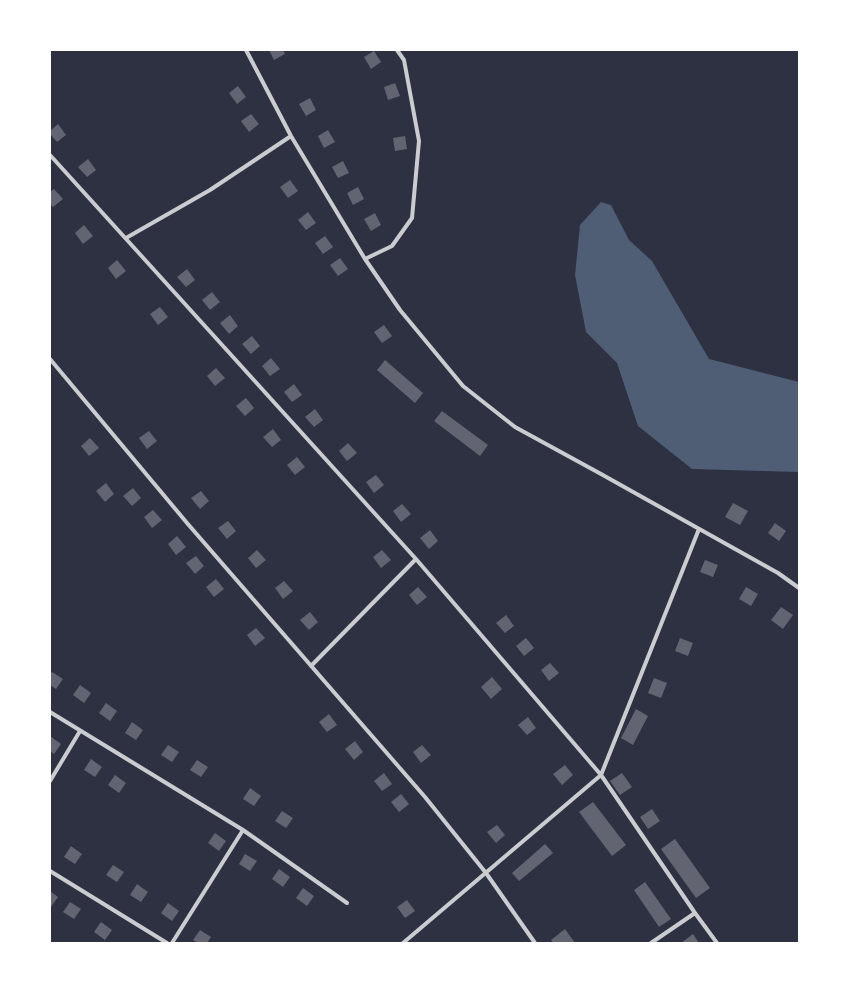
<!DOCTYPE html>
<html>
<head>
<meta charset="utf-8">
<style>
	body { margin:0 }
	#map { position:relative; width:849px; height:993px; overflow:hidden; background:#2d3142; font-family:"Alegreya Sans",sans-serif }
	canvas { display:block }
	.frame { position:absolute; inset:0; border:51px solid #fff; pointer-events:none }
</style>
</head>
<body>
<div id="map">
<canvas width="849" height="993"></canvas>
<div class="frame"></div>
</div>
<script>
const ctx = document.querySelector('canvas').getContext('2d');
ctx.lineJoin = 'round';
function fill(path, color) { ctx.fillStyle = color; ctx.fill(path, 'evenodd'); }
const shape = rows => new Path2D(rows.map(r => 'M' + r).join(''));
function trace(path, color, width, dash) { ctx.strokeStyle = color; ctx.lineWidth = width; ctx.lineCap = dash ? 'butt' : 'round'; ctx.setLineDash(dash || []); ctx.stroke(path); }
fill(shape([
	[601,202,611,205,629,240,652,261,709,359,799,382,799,472,692,469,638,426,617,363,586,332,575,275,580,225]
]), '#4f5d75');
fill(shape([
	[269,50,283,50,285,54,274,60],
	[374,51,381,62,371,69,364,57],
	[395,83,400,96,388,100,384,87],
	[238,86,246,97,237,104,229,93],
	[310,98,316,110,306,116,299,104],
	[251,114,259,124,249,132,241,121],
	[58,124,66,135,57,142,50,134,50,131],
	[328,130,335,142,324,148,318,136],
	[405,136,407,149,395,151,393,138],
	[88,159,96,170,87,177,78,167],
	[343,161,349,173,338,178,332,167],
	[290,180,298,191,288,198,280,187],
	[358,187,364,199,353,205,347,193],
	[54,189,63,199,53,207,50,204,50,192],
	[308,212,316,223,306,230,298,220],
	[375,213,381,225,371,231,364,219],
	[84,225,93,236,83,244,75,233],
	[325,236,333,247,323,254,315,243],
	[340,258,348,269,338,276,330,265],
	[117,260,126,271,116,279,108,268],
	[187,269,195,280,186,287,177,277],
	[212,292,220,302,210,310,202,300],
	[160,307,168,317,158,325,150,314],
	[230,315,238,326,229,334,220,323],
	[384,325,392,336,382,343,374,332],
	[252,336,260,346,251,354,242,344],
	[271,358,280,369,270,376,262,366],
	[385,360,423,393,415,403,377,370],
	[216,368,225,378,215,386,207,376],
	[294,384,302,395,292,402,284,392],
	[246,398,254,408,245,416,236,406],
	[315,409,323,420,314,427,305,417],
	[442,411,488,445,480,456,434,421],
	[273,429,281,440,272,447,263,437],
	[149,431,157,441,147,449,139,438],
	[90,438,99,448,89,456,81,446],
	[348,443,357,453,347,461,339,451],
	[297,457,305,467,295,475,287,465],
	[376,475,384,485,374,493,366,482],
	[106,483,114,494,105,502,96,491],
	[133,488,141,498,132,506,123,496],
	[201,491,209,501,200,509,191,498],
	[733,503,748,511,740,525,725,517],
	[402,504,411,514,401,522,393,511],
	[153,510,162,520,152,528,144,517],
	[228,521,236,531,227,539,218,528],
	[775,523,786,531,779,541,768,533],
	[430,530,438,541,429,549,420,538],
	[177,536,186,547,176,555,168,544],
	[257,550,266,560,256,568,248,558],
	[382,550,391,560,381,568,373,557],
	[196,556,204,566,195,574,186,563],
	[705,560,718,565,713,577,700,572],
	[216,579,224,589,214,597,206,587],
	[284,581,293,591,283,599,275,588],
	[418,587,427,597,417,605,409,595],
	[746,587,758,594,751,606,739,599],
	[781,607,793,615,783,629,771,620],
	[310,612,318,622,309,630,300,620],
	[506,615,514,626,505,633,496,623],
	[256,628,265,638,255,646,247,635],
	[526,638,534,648,524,656,516,646],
	[680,638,693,643,688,656,675,651],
	[550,663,559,673,549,681,541,670],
	[52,672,63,679,56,689,50,685,50,674],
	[492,677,502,689,491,699,481,687],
	[654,678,667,683,661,698,648,693],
	[80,685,91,693,84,703,73,695],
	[106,703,117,711,110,721,99,713],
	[636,709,648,716,633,745,621,738],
	[329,714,337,725,327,732,319,722],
	[528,717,536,728,527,735,518,725],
	[132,722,143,730,136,740,125,733],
	[50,736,61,744,54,754,50,751],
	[355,741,363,752,354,760,345,749],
	[168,745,179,752,172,762,161,755],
	[422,745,431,755,421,763,413,752],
	[91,759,102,767,95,777,84,770],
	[197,760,208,767,201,777,190,770],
	[565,765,573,775,562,785,553,774],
	[384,773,392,784,382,791,374,781],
	[622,773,632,787,620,795,610,781],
	[115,775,126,783,119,793,108,785],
	[250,788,261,796,254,806,243,799],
	[401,794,409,804,399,812,391,802],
	[593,802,626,845,612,856,579,812],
	[652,809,660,821,648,829,640,817],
	[282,811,293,818,286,828,275,821],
	[497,825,505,835,496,843,487,832],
	[215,833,226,841,219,851,208,843],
	[675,839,710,888,696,898,661,849],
	[545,844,553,853,519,881,512,873],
	[71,846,82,854,75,864,64,857],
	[245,854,257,861,250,871,239,864],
	[113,865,124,872,117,882,106,875],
	[279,869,290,877,283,887,272,879],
	[645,882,671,919,659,927,634,890],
	[137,884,148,892,141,902,130,895],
	[303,888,314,896,307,906,296,898],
	[50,891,58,897,51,907,50,906],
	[407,900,415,911,405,918,397,907],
	[70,902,81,909,74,919,63,912],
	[168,903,179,911,172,921,161,913],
	[101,922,112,930,105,940,94,932],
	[565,929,575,943,553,943,551,940],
	[200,930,211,937,207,943,198,943,193,940],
	[693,934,699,943,681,943]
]), '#626471');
trace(shape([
	[246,50,291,136,365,259,400,310,463,386,515,427,601,474,778,573,799,588],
	[50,155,416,559,601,775,695,913,717,943],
	[126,238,210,190,291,136],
	[365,259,392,246,412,218,419,141,404,60,397,50],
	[50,359,187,523,425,797,486,873,535,943],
	[311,666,416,559],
	[50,712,243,830,347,903],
	[50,781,80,731],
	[50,871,167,943],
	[172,943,243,830],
	[403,943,601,775,699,529],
	[651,943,695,913]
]), '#caccd0', 4);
</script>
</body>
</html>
